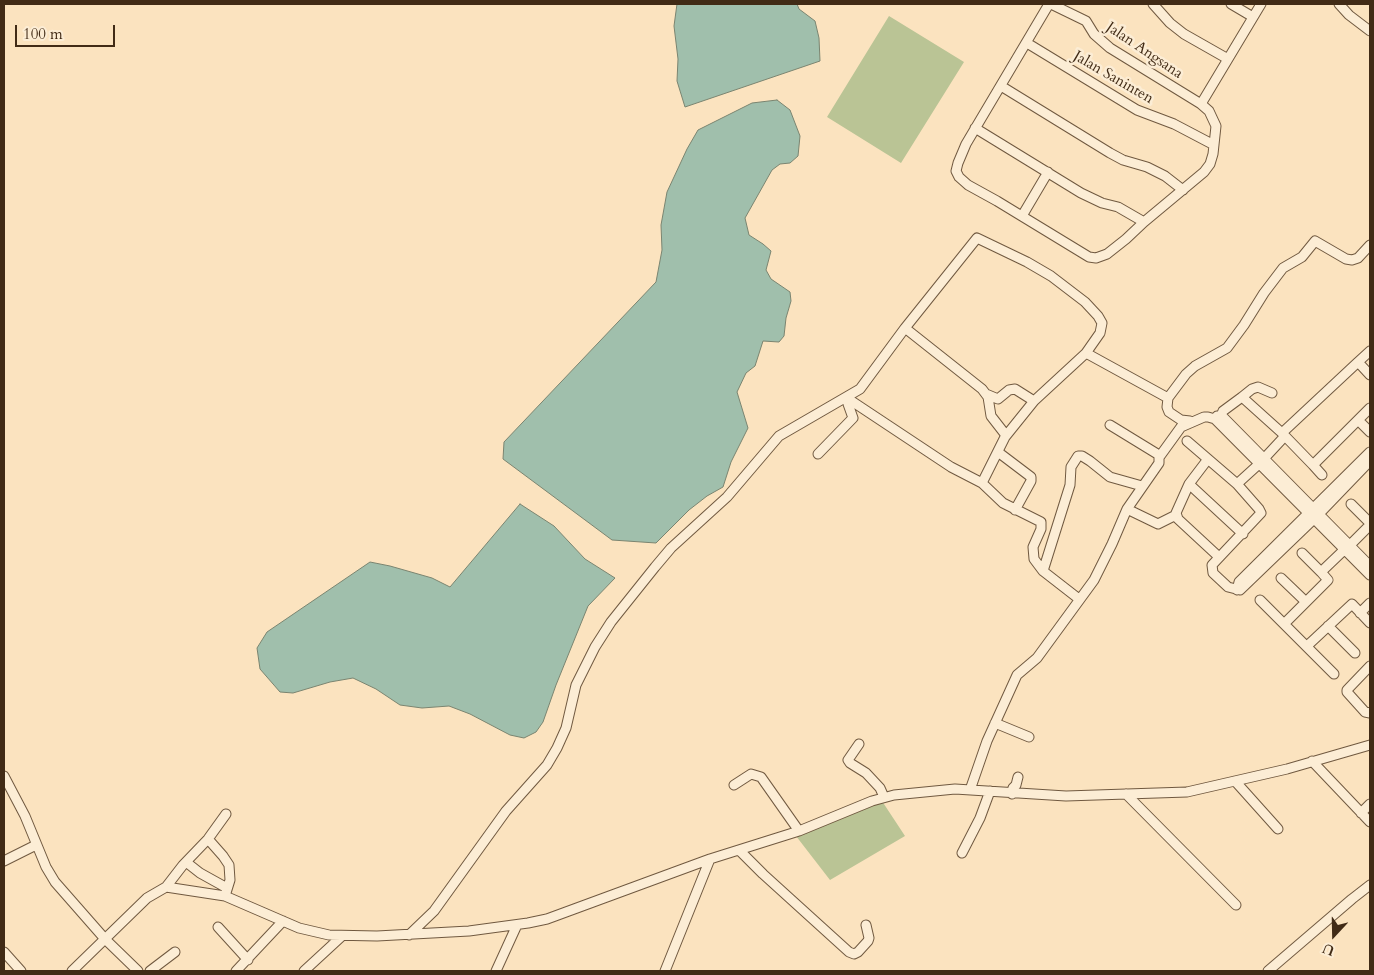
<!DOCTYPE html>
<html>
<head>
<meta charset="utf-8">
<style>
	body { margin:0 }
	#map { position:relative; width:1374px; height:975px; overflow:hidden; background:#fbe3bf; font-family:Cardo,serif }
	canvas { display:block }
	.frame { position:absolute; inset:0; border:5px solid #412b16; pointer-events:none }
	.north { position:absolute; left:1309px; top:910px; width:50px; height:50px; -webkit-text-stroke:4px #fcedd5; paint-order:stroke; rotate:201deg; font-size:14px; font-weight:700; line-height:20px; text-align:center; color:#412b16 }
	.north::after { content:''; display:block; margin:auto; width:18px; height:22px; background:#412b16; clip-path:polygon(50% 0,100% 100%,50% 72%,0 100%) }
	.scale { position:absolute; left:15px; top:25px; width:100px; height:22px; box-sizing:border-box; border:2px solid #412b16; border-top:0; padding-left:6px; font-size:15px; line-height:18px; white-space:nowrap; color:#412b16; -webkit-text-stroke:4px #fcedd5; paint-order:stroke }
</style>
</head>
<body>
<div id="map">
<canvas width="1374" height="975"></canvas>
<div class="frame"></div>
<div class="north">U</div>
<div class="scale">100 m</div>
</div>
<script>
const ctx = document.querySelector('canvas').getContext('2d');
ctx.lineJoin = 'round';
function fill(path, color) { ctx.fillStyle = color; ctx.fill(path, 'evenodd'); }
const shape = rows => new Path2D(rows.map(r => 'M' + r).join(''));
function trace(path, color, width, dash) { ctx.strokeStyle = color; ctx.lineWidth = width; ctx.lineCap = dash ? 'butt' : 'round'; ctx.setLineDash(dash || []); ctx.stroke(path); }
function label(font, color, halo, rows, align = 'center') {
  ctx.font = font + ' Cardo,serif'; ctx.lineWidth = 5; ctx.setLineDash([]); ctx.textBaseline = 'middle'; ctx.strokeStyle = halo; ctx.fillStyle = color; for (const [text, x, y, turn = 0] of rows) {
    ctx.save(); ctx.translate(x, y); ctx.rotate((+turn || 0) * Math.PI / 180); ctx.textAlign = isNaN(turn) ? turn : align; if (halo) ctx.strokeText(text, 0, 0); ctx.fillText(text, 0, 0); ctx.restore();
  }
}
fill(shape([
	[889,16,964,62,901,163,827,117],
	[880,798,905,836,830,880,796,836]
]), '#bac495');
const water = shape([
	[677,4,797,4,799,9,815,21,819,38,820,61,685,107,677,81,678,59,674,26,677,4],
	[777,100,790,110,800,136,798,156,790,163,780,164,772,170,745,218,749,235,763,244,771,251,766,270,771,279,790,292,791,301,786,318,784,336,779,342,763,341,755,366,746,373,737,392,748,428,731,462,723,487,707,496,689,510,656,543,612,540,503,459,504,442,656,282,662,250,661,225,667,192,687,149,698,130,752,103,777,100],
	[520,504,554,526,585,559,615,578,588,606,556,685,543,722,536,732,524,738,510,735,470,714,449,706,422,708,400,705,376,689,353,678,330,682,293,693,280,692,260,669,257,648,267,632,370,562,390,566,432,578,450,587,520,504]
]);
fill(water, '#a0bfac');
trace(water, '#7a8470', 1);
const minor = shape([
	[1049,4,966,144,958,163,956,171,959,177,968,185,997,201,1089,257,1096,258,1107,254,1126,239,1144,222,1204,172,1210,164,1213,154,1216,126,1209,111,1201,104,1110,48,1094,34,1086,21,1051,4],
	[1153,4,1170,23,1184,34,1228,59],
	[1231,4,1253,17],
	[1339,4,1349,15,1370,31],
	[1027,43,1137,110,1174,124,1214,145],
	[1001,86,1110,153,1123,160,1147,167,1165,176,1183,190],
	[1201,104,1261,4],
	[975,128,1081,193,1102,203,1118,207,1144,222],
	[1022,216,1048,172],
	[905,328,982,389,988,397,991,416,1005,434,1005,437,982,483],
	[1086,353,1168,398],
	[1358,362,1370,351],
	[1272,393,1258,387,1252,389,1242,397,1282,433,1313,465,1370,408],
	[847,398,951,467,982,483,1003,503,1041,522,1041,529,1033,547,1034,559,1043,571,1079,599],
	[1221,416,1223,411,1242,397],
	[1358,420,1370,432],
	[1190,421,1181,420,1169,412,1167,407,1168,398,1186,374,1195,366,1227,348,1244,325,1264,293,1283,268,1302,257,1315,241,1346,259,1352,260,1358,258,1370,245],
	[1282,433,1358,362,1370,375],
	[1005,437,1034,401],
	[1187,441,1237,484,1259,509,1261,513,1212,565,1213,573,1228,587,1240,590,1319,514,1370,461],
	[998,452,1031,477,1031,481,1015,510],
	[818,454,853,418,848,404,849,399],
	[1160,456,1181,427,1204,417,1208,417,1215,419],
	[1208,459,1189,484,1176,513,1178,519,1219,557],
	[1313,465,1322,475],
	[1189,484,1243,534],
	[1237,484,1259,464,1285,436],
	[1351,504,1370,523],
	[1127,509,1158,524,1176,515],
	[1350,545,1370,525],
	[1302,553,1321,572],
	[1370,566,1223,417,1217,416,1215,419,1370,575],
	[1043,571,1070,485,1071,467,1078,456,1082,456,1090,461,1110,477,1142,486],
	[1281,578,1306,602],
	[1237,590,1239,582,1370,452],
	[1260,600,1334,674],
	[1360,613,1370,603],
	[1284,624,1328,580,1321,572,1344,550],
	[1328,626,1355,653],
	[1307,646,1352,604,1370,623],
	[1370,666,1347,690,1347,692,1365,712,1370,713],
	[995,723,1029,737],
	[859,744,848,760,850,763,866,773,880,788,884,797],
	[1312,761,1370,822],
	[4,776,25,816,46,867,55,882,105,939,138,971],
	[1235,781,1278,829],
	[734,785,751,774,761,777,799,831],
	[970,790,987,741,1017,675,1037,658,1094,580,1112,544,1127,509,1159,463,1159,455,1110,425],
	[1012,794,1013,788,1016,785,1018,777],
	[1126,794,1236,905],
	[1361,813,1370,804],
	[208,839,223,856,229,865,230,880,225,896],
	[740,851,763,874,849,952,854,954,858,952,868,941,869,938,866,925],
	[962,853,980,818,990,791],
	[4,861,36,845],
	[186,862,200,873,227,888],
	[166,887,183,865,208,839,226,814],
	[218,927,248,960],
	[409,935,434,911,506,811,547,765,557,748,566,728,576,685,595,647,611,622,655,567,671,548,727,497,779,436,860,389,905,328,977,238,1027,262,1051,276,1085,302,1098,316,1102,323,1100,333,1086,353,1034,401,1015,389,1009,390,998,399,986,394],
	[4,952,21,971],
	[72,971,147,898,166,887,225,896,299,928,329,935,377,936,469,931,528,923,547,919,710,859,799,831,872,801,894,795,955,789,1066,796,1187,792,1287,769,1370,745],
	[150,971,175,952],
	[236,971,283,921],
	[304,971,342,936],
	[496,971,517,925],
	[665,971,710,859],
	[1268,971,1352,899,1370,885]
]);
trace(minor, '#705940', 11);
trace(minor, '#fcedd5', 9);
label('15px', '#412b16', '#fcedd5', [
	["Jalan Angsana",1144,51,34],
	["Jalan Saninten",1113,78,30]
]);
</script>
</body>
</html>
